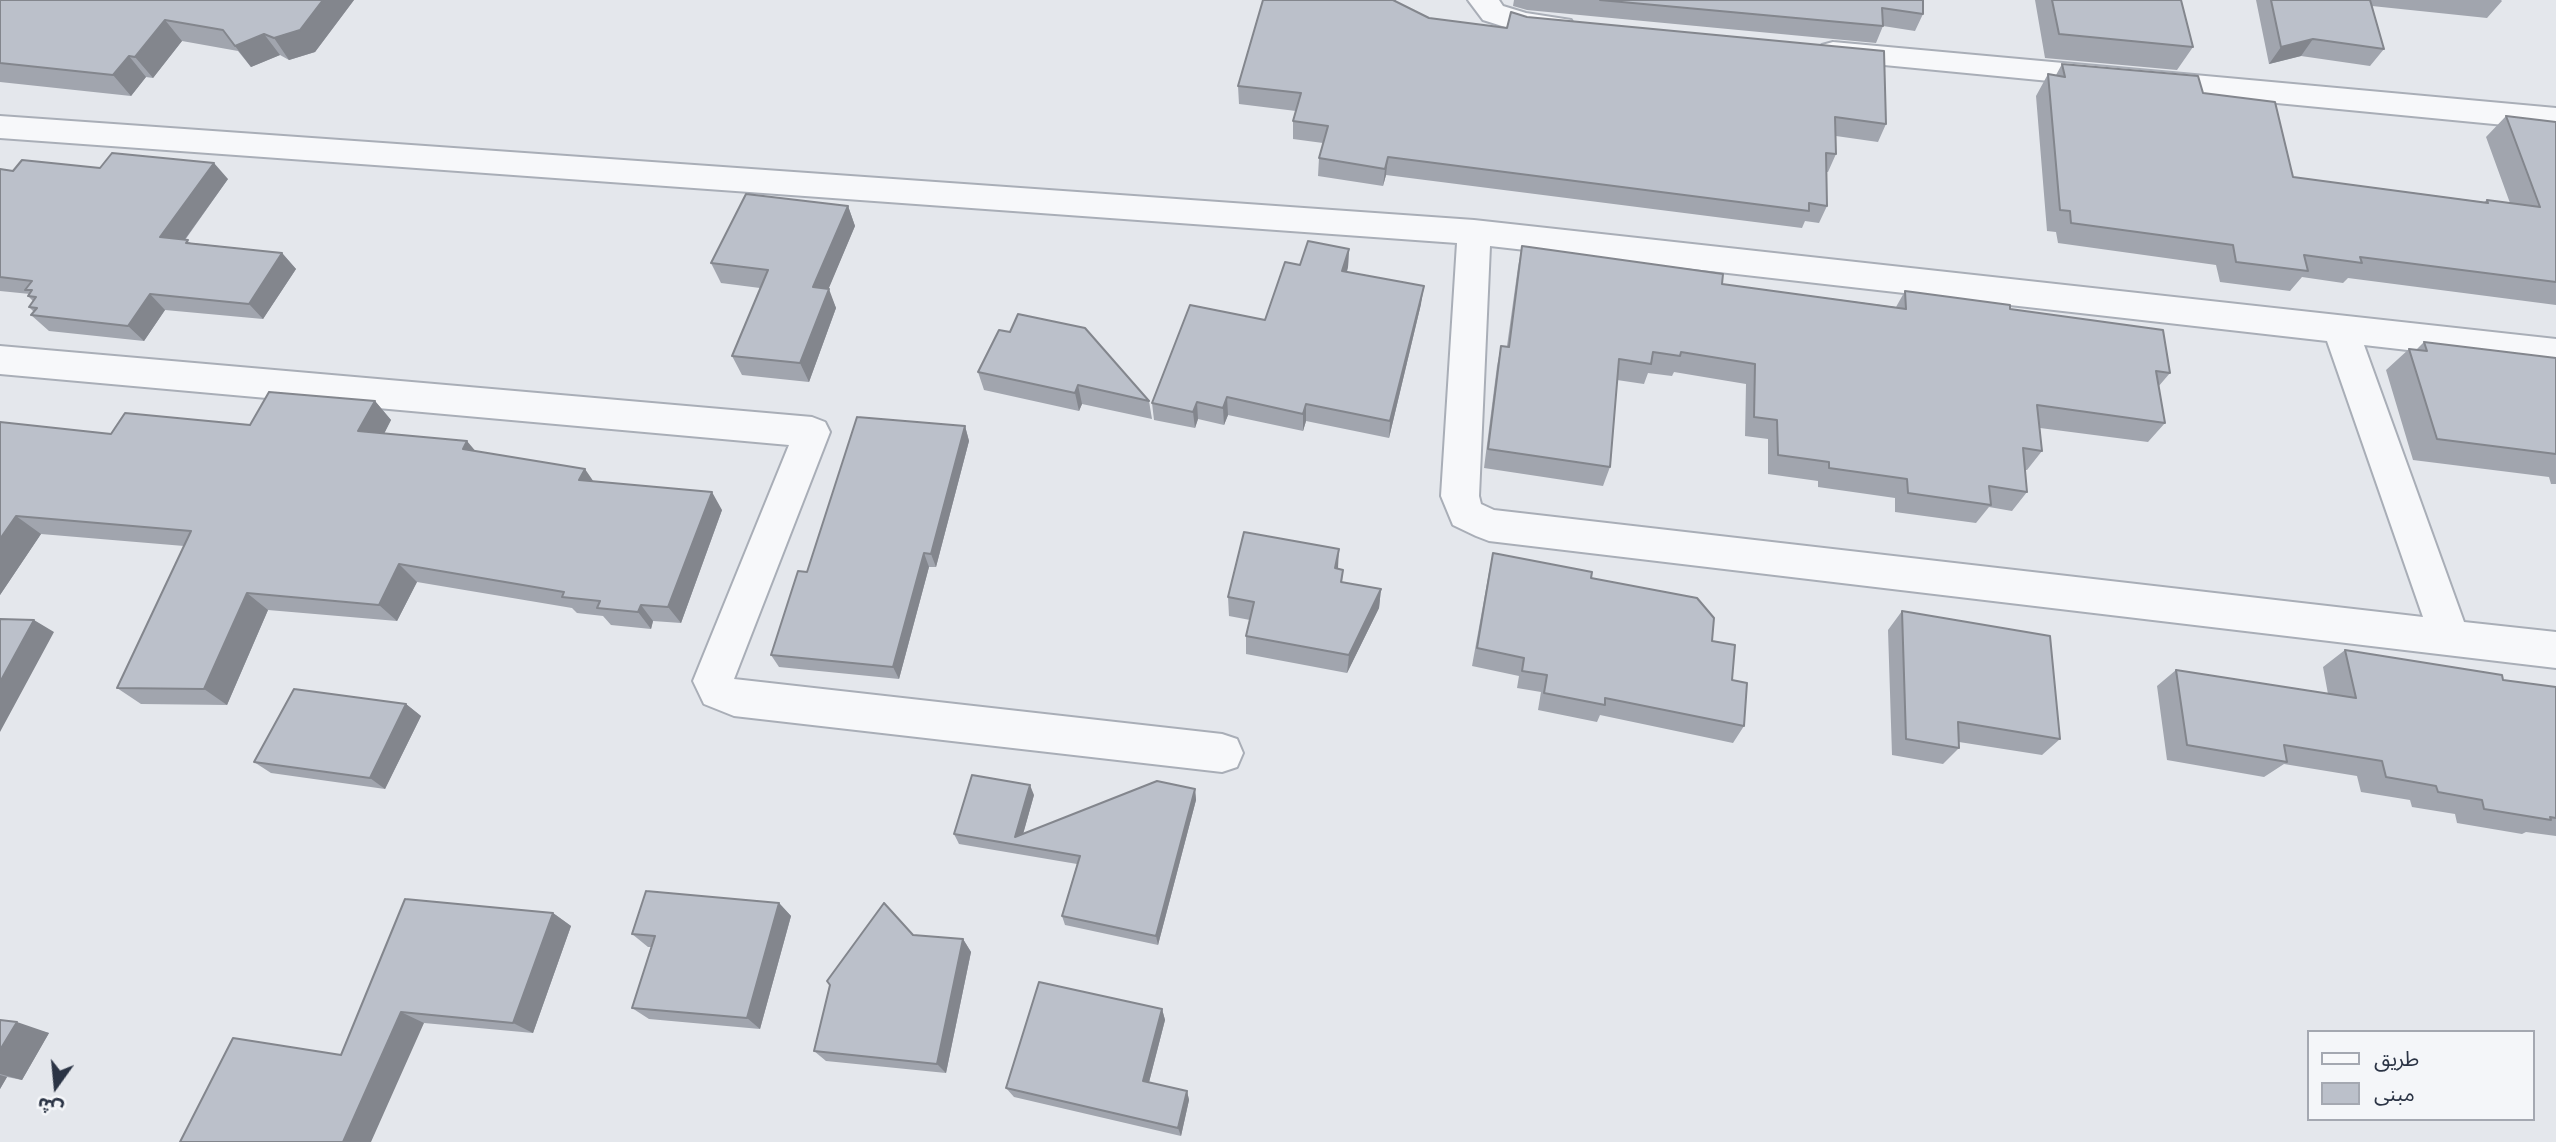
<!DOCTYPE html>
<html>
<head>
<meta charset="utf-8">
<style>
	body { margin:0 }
	#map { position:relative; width:2556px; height:1142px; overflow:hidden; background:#e4e7ec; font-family:"Work Sans","Noto Sans Arabic",sans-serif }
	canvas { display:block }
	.legend { position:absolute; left:2307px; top:1030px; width:228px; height:91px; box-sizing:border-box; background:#f4f6f9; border:2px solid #a4a8b1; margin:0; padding:9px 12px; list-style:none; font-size:21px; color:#2b3445 }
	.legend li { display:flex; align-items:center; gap:14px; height:35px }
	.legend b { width:35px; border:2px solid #a4a8b1 }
	.north { position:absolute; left:21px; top:1051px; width:70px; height:70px; -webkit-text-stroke:5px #f4f6f9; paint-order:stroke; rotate:195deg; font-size:19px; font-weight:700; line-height:28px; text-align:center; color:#2b3445 }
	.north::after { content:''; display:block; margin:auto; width:24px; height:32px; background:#2b3445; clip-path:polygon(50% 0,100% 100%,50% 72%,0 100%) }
</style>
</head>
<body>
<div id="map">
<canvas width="2556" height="1142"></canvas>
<ul class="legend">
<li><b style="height:9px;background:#f7f8fa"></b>طريق</li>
<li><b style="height:19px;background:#bbc0ca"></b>مبنى</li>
</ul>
<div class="north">ش</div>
</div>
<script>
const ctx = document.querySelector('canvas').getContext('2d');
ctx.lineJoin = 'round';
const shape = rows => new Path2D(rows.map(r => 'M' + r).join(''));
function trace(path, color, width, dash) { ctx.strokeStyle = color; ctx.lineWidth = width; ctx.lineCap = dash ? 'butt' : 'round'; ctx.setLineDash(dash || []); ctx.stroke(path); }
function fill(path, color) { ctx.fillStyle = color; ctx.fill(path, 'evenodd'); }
const minor = shape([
	[1468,0,1499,0,1503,6,1526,13,1571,20,1575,27,1571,34,1560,37,1524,33,1483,20,1468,0],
	[1833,42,2556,108,2556,130,1822,59,1818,52,1822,45,1833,42],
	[0,116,1474,220,2556,339,2556,367,2364,345,2464,622,2556,632,2556,668,1489,541,1476,536,1453,525,1441,496,1457,243,0,138,0,116],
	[1490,246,2327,341,2423,617,1494,510,1481,504,1479,496,1490,246],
	[0,346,812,417,825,422,830,432,734,679,1222,734,1237,739,1243,753,1237,767,1222,772,734,716,704,704,693,681,789,445,0,374,0,346]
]);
trace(minor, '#a9aeb7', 4);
fill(minor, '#f7f8fa');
fill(shape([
	[0,0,354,0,315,52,289,60,280,55,251,67,238,51,182,41,153,78,146,77,131,96,0,82],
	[1263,0,1396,0,1396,2,1429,18,1886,124,1878,142,1836,136,1836,154,1828,172,1826,172,1827,206,1819,223,1805,221,1802,228,1386,175,1383,186,1318,176,1319,158,1323,143,1293,139,1293,121,1296,111,1239,104,1238,86],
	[1514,0,1923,0,1923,14,1915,31,1883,26,1876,43,1527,10,1513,6],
	[2035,0,2181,0,2193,47,2177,70,2045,58],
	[2256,0,2501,0,2502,1,2487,18,2372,6,2384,49,2370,66,2301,56,2269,64],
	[2062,64,2203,93,2293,177,2484,202,2487,200,2510,203,2486,137,2506,116,2556,122,2556,305,2348,278,2343,283,2302,277,2290,291,2220,282,2216,265,2058,243,2056,232,2047,231,2036,96,2048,74,2056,75],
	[100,168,228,179,185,240,191,243,282,253,296,269,263,319,165,310,144,341,49,331,31,315,34,312,29,307,33,301,28,296,30,294,0,291,0,169,13,171],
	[848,206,855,226,828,289,836,308,809,382,742,375,732,356,760,288,721,283,711,263],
	[1522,246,1722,284,1896,307,1905,291,2010,309,2170,373,2158,387,2165,423,2148,442,2040,428,2042,451,2027,470,2025,470,2027,492,2012,511,1989,507,1976,523,1895,512,1895,498,1818,487,1818,481,1768,474,1768,439,1745,436,1746,384,1674,372,1672,376,1648,373,1644,384,1617,380,1610,467,1603,486,1484,468,1497,366,1501,346,1507,346,1518,267],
	[1349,249,1348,267,1347,272,1421,304,1389,438,1306,421,1303,431,1228,415,1224,425,1198,419,1195,428,1154,420,1152,403,1265,320,1300,265],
	[999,330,1149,401,1152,419,1082,404,1079,411,984,390,978,372],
	[2424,342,2556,358,2556,484,2551,484,2549,477,2413,460,2386,370,2409,349,2416,350],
	[375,401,391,420,384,433,475,451,593,481,722,510,681,623,653,621,651,629,611,625,603,616,577,613,572,608,417,582,397,621,268,610,227,705,141,704,117,688,184,546,41,534,0,595,0,422,111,434,250,425],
	[965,426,969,441,936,567,929,567,899,679,779,667,771,655,807,572],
	[1493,553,1591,578,1712,641,1744,726,1733,743,1600,715,1597,722,1538,710,1541,692,1517,688,1519,676,1472,666,1489,572],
	[1337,569,1343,570,1342,582,1381,589,1379,608,1347,673,1246,654,1246,636,1250,620,1229,616,1228,597],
	[1902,611,2060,739,2042,755,1959,742,1959,748,1943,764,1892,755,1888,630],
	[2345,650,2503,680,2556,687,2556,836,2526,832,2522,834,2457,823,2455,814,2412,807,2410,800,2361,792,2357,776,2284,764,2264,777,2167,760,2157,686,2176,670,2328,694,2323,667],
	[406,704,421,716,385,789,271,773,254,762],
	[1195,789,1196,800,1158,945,1065,925,1062,916,1077,864,959,844,954,834,1034,795,1023,834],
	[405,899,553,913,571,926,533,1033,424,1023,341,1055],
	[779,903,791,916,760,1029,649,1019,632,1008,652,947,648,947,632,934],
	[913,935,963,939,971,952,946,1073,826,1061,814,1051],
	[1162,1009,1165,1020,1149,1082,1187,1091,1189,1100,1181,1136,1014,1097,1006,1088],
	[0,1020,49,1033,22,1080,7,1077,0,1089]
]), '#a1a5ae');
fill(shape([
	[323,0,354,0,315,52,289,60,274,38],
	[165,20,182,41,153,78,135,57],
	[264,34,280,55,251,67,235,46],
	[2313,39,2301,56,2269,64,2281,47],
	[129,56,146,77,131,96,113,75],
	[1388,157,1386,175,1383,186,1385,169],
	[214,163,228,179,175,253,160,237],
	[848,206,855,226,821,307,813,287],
	[1349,249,1348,267,1341,289,1342,271],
	[282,253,296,269,263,319,249,304],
	[1424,286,1421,304,1389,438,1390,421],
	[829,289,836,308,809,382,800,363],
	[150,294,165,310,144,341,128,326],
	[1078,385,1082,404,1079,411,1075,393],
	[1227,397,1228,415,1224,425,1223,408],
	[375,401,391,420,376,450,358,431],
	[1197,402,1198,419,1195,428,1193,412],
	[1306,404,1306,421,1303,431,1303,414],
	[965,426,969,441,936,567,931,554],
	[467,441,483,460,463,449],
	[585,469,598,488,579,480],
	[712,492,722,510,681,623,668,607],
	[16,516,41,534,0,595,0,539],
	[1339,549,1338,568,1333,587,1335,568],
	[924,553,929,567,899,679,893,667],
	[399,564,417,582,397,621,379,605],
	[1381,589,1379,608,1347,673,1349,655],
	[247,593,268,610,227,705,204,689],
	[641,605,653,621,651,629,638,612],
	[34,620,54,632,0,732,0,682],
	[406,704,421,716,385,789,370,778],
	[1030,785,1034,795,1020,845,1015,837],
	[1195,789,1196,800,1158,945,1156,936],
	[779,903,791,916,760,1029,747,1018],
	[553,913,571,926,533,1033,513,1023],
	[963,939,971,952,946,1073,937,1064],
	[1162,1009,1165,1020,1147,1090,1143,1081],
	[401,1012,424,1023,371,1142,343,1142],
	[17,1022,49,1033,22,1080,0,1074,0,1050],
	[0,1075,7,1077,0,1089],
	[1187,1091,1189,1100,1181,1136,1178,1128]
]), '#83868d');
const building = shape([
	[0,0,323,0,300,30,274,38,264,34,235,46,223,30,165,20,135,57,129,56,113,75,0,63,0,0],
	[1263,0,1393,0,1429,18,1507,28,1511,12,1527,17,1884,51,1886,124,1835,117,1836,154,1826,153,1827,206,1809,203,1809,211,1388,157,1385,169,1319,158,1328,126,1293,121,1301,93,1238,86,1263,0],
	[1600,0,1923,0,1923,14,1882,8,1883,26,1600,0],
	[2052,0,2181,0,2193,47,2059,34,2052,0],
	[2271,0,2370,0,2384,49,2313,39,2281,47,2271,0],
	[2062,64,2198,76,2203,93,2275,102,2293,177,2488,203,2487,200,2540,207,2506,116,2556,122,2556,282,2360,257,2362,263,2304,255,2308,271,2236,262,2233,245,2071,223,2070,211,2060,210,2048,74,2065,77,2062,64],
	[112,153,214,163,160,237,188,240,186,243,282,253,249,304,150,294,128,326,31,315,37,308,29,307,36,297,28,296,32,290,25,290,32,281,0,277,0,169,13,171,22,160,100,168,112,153],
	[746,194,848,206,813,287,829,289,800,363,732,356,768,270,711,263,746,194],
	[1308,241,1349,249,1342,271,1424,286,1390,421,1306,404,1303,414,1227,397,1223,408,1197,402,1193,412,1152,403,1190,305,1265,320,1285,262,1300,265,1308,241],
	[1522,246,1723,274,1722,284,1906,309,1905,291,2010,305,2010,309,2163,330,2170,373,2156,371,2165,423,2037,405,2042,451,2023,448,2027,492,1989,486,1991,505,1908,493,1907,479,1829,468,1829,462,1778,455,1777,420,1754,417,1755,364,1681,352,1680,356,1653,352,1651,364,1619,359,1610,467,1488,449,1501,346,1509,347,1522,246],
	[1018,314,1085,328,1149,401,1078,385,1075,393,978,372,999,330,1010,332,1018,314],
	[2424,342,2556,358,2556,454,2437,439,2409,349,2427,351,2424,342],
	[269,392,375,401,358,431,467,441,463,449,585,469,579,480,712,492,668,607,641,605,638,612,597,608,600,601,562,597,564,592,399,564,379,605,247,593,204,689,117,688,191,531,16,516,0,539,0,422,111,434,125,413,250,425,269,392],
	[857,417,965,426,931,554,924,553,893,667,771,655,798,571,807,572,857,417],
	[1244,532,1339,549,1335,568,1343,570,1341,582,1381,589,1349,655,1246,636,1254,602,1228,597,1244,532],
	[1493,553,1592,572,1591,578,1697,598,1714,618,1712,641,1735,645,1732,680,1747,683,1744,726,1605,698,1605,705,1544,693,1547,675,1522,671,1524,658,1477,648,1493,553],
	[1902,611,2050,636,2060,739,1958,722,1959,748,1906,739,1902,611],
	[0,619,34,620,0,682,0,619],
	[2345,650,2502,675,2503,680,2556,687,2556,818,2550,817,2551,820,2484,809,2482,800,2438,792,2436,786,2386,777,2382,761,2284,745,2287,762,2187,745,2176,670,2356,698,2345,650],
	[294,689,406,704,370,778,254,762,294,689],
	[972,775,1030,785,1015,837,1157,781,1195,789,1156,936,1062,916,1080,856,954,834,972,775],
	[646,891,779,903,747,1018,632,1008,655,936,632,934,646,891],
	[405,899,553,913,513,1023,401,1012,343,1142,180,1142,233,1038,341,1055,405,899],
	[884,903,913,935,963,939,937,1064,814,1051,830,985,827,981,884,903],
	[1039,982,1162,1009,1143,1081,1187,1091,1178,1128,1006,1088,1039,982],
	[0,1020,17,1022,0,1050,0,1020]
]);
fill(building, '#bbc0ca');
trace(building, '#83868d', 2);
</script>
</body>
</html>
